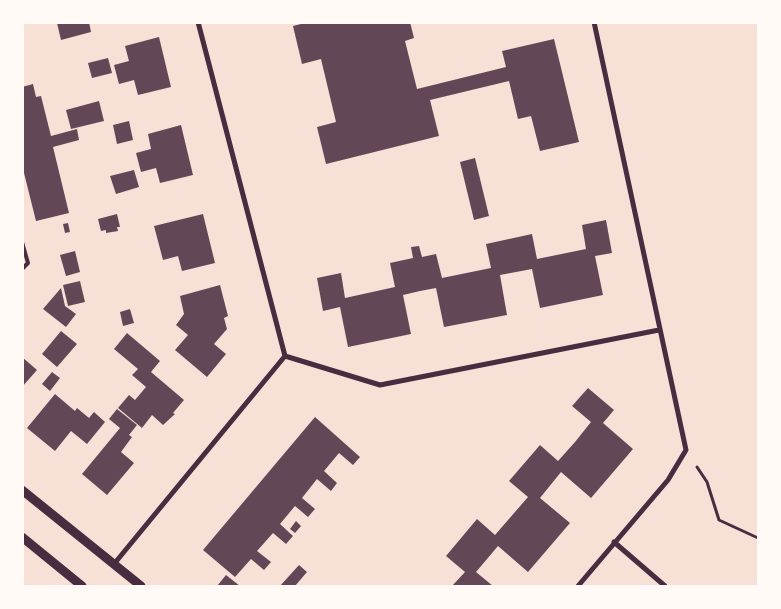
<!DOCTYPE html>
<html>
<head>
<meta charset="utf-8">
<style>
	body { margin:0 }
	#map { position:relative; width:781px; height:609px; overflow:hidden; background:#f7e1d7; font-family:Signika,sans-serif }
	canvas { display:block }
	.frame { position:absolute; inset:0; border:24px solid #fffaf5; pointer-events:none }
</style>
</head>
<body>
<div id="map">
<canvas width="781" height="609"></canvas>
<div class="frame"></div>
</div>
<script>
const ctx = document.querySelector('canvas').getContext('2d');
ctx.lineJoin = 'round';
function fill(path, color) { ctx.fillStyle = color; ctx.fill(path, 'evenodd'); }
const shape = rows => new Path2D(rows.map(r => 'M' + r).join(''));
function trace(path, color, width, dash) { ctx.strokeStyle = color; ctx.lineWidth = width; ctx.lineCap = dash ? 'butt' : 'round'; ctx.setLineDash(dash || []); ctx.stroke(path); }
fill(shape([
	[89,22,91,32,61,40,57,23],
	[309,22,410,22,414,38,405,41,417,89,506,67,502,51,554,39,579,142,540,151,531,116,518,119,509,81,430,100,439,136,326,164,317,127,336,122,321,59,302,64,293,26],
	[159,37,171,87,138,95,134,80,119,84,114,65,129,61,125,46],
	[108,58,112,73,92,78,88,63],
	[33,84,36,97,41,96,51,136,77,129,79,140,53,147,69,213,36,221,22,165,22,87],
	[99,101,104,121,71,129,66,110],
	[129,121,133,140,117,144,113,125],
	[181,125,193,175,160,183,156,168,141,172,136,153,151,149,148,134],
	[475,158,489,216,474,220,460,162],
	[134,170,139,187,116,194,110,176],
	[117,214,120,227,117,227,118,231,106,233,106,230,101,231,98,219],
	[203,214,215,263,182,271,178,256,163,260,154,226],
	[606,220,612,253,595,256,603,295,540,308,532,269,500,275,507,315,444,327,436,288,420,291,403,295,411,334,348,347,340,307,323,311,317,278,341,273,345,298,395,287,390,263,413,258,411,247,419,246,422,257,436,254,442,278,491,268,486,244,532,234,537,259,586,249,582,225],
	[68,223,70,232,65,233,63,224],
	[75,251,80,272,66,276,60,255],
	[80,281,85,302,68,306,63,285],
	[220,285,228,316,224,318,227,329,214,344,226,354,207,377,175,350,188,335,176,325,184,314,180,296],
	[61,288,65,306,76,314,66,327,43,309],
	[130,309,134,323,123,326,120,312],
	[61,331,77,344,57,367,42,354],
	[127,333,160,361,151,372,184,400,173,413,175,414,163,425,152,415,142,428,118,408,129,395,135,400,146,387,132,375,138,369,114,349],
	[22,357,37,370,22,387],
	[52,372,60,378,50,391,42,384],
	[588,388,614,410,603,423,633,449,591,498,561,472,540,498,570,523,528,572,498,546,476,572,493,586,452,586,465,572,446,556,477,519,495,535,528,497,509,481,540,445,558,461,575,442,591,422,572,406],
	[55,394,75,411,77,408,89,418,94,412,105,422,87,444,71,431,55,451,27,428],
	[117,409,137,425,129,435,132,437,121,452,134,463,107,495,82,474,120,428,109,419],
	[315,417,360,457,353,465,339,453,324,471,337,483,331,491,317,479,302,498,315,509,308,517,295,506,280,524,293,536,286,544,273,533,257,551,271,562,264,570,251,559,235,577,203,550],
	[296,521,301,526,295,533,290,529],
	[299,565,307,572,295,586,280,586],
	[226,575,240,586,217,586]
]), '#644757');
trace(shape([
	[697,467,707,482,719,520,758,538]
]), '#4a2c40', 3);
trace(shape([
	[22,242,28,263,22,269]
]), '#4a2c40', 4);
trace(shape([
	[285,356,380,385,659,330],
	[614,542,665,586],
	[114,564,285,356,198,22],
	[578,586,668,480,686,450,594,22]
]), '#4a2c40', 5);
trace(shape([
	[22,490,141,586],
	[22,537,82,586]
]), '#4a2c40', 9);
</script>
</body>
</html>
